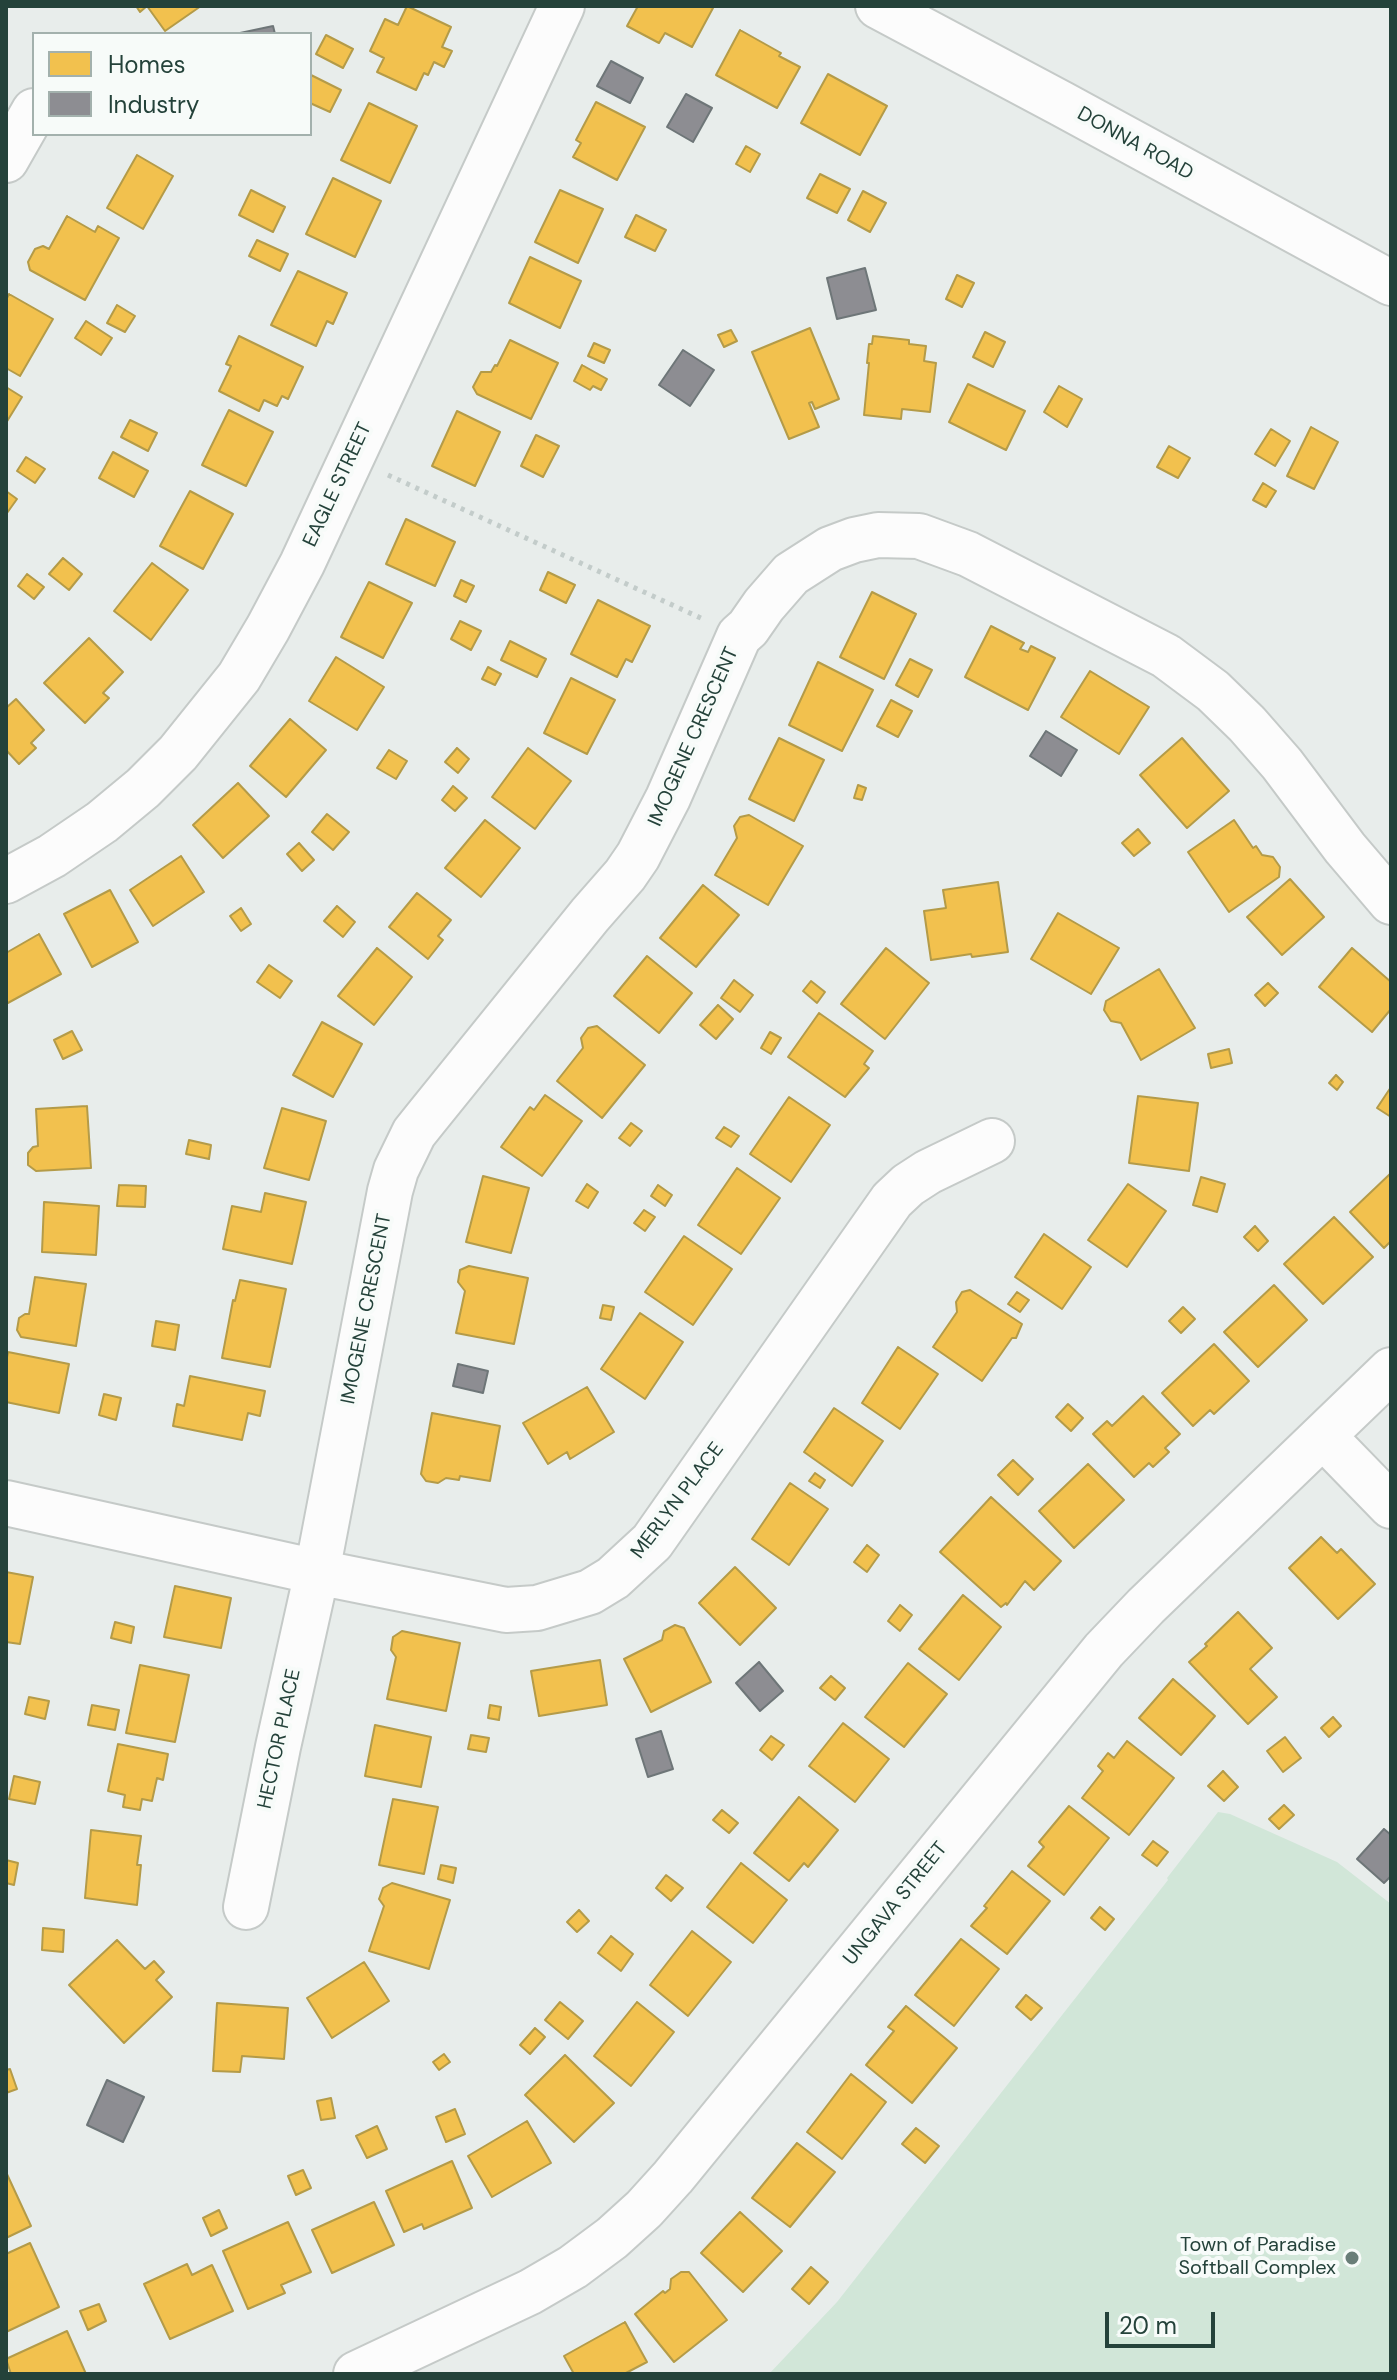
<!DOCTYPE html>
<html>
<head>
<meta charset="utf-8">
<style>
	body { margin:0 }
	#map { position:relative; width:1397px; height:2380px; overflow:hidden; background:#e8edeb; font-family:"DM Sans",sans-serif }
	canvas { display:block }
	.frame { position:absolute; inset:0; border:8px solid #24423a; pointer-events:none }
	.legend { position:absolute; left:32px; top:32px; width:280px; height:104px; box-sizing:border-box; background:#f7fbf9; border:2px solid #a3b1ad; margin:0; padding:10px 14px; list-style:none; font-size:24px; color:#24423a }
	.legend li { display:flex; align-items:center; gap:16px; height:40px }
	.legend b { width:40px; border:2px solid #a3b1ad }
	.scale { position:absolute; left:1105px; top:2312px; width:110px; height:36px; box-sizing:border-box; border:4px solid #24423a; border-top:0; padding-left:10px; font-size:24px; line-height:28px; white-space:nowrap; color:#24423a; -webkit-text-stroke:6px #f7fbf9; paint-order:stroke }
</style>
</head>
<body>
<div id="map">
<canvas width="1397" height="2380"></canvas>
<div class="frame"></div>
<ul class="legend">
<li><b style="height:22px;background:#f2c14e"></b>Homes</li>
<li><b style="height:22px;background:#8d8d92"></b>Industry</li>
</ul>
<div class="scale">20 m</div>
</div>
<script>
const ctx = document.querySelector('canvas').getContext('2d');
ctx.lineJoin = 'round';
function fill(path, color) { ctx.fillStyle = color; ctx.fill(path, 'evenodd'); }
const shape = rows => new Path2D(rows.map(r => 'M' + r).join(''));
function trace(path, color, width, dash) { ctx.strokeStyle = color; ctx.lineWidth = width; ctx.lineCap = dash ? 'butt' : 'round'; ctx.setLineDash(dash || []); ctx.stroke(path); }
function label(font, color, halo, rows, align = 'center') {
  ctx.font = font + ' "DM Sans",sans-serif'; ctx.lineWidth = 8; ctx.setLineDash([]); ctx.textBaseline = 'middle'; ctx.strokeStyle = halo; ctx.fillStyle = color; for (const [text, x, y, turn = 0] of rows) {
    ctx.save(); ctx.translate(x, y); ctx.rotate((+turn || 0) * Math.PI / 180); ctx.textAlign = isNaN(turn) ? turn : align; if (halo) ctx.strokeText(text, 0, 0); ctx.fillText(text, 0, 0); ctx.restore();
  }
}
fill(shape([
	[1218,1812,1230,1814,1337,1862,1391,1904,1391,2374,769,2374,837,2302,1168,1880,1167,1878]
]), '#d1e6d8');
const homes = shape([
	[136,6,201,6,165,31,147,6,140,12,136,6],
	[407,6,451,27,442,47,452,51,444,67,434,62,428,75,424,73,416,90,377,72,384,58,370,51,385,19,398,25,407,6],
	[638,6,708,6,713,8,692,47,665,33,659,43,627,26,638,6],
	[740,30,781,53,779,56,800,67,777,108,716,75,740,30],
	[326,35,353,49,343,68,316,54,326,35],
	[828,74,887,106,860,155,801,123,828,74],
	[311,75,341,90,330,112,310,103,311,75],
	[596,102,645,127,617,180,573,157,581,143,576,140,596,102],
	[369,103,417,126,390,183,341,160,369,103],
	[746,146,760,154,750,172,736,164,746,146],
	[137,155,173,176,143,229,107,208,137,155],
	[820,174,850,189,837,213,807,198,820,174],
	[333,178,381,201,355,257,306,234,333,178],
	[251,190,285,207,273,232,239,215,251,190],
	[560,190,603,209,578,263,535,242,560,190],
	[863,191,886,203,870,232,848,220,863,191],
	[636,215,666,230,655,251,625,237,636,215],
	[67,216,95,232,98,226,119,238,85,300,30,270,28,262,35,249,43,246,49,249,67,216],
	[257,240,288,254,280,271,249,256,257,240],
	[530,257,581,281,560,328,509,303,530,257],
	[298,271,347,293,333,324,327,321,316,346,271,325,298,271],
	[957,275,974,283,962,307,946,299,957,275],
	[9,294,53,319,20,376,6,368,6,300,9,294],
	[117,305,135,316,125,332,107,323,117,305],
	[86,321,112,338,101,355,75,338,86,321],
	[810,328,839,399,815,409,812,402,809,403,819,427,789,439,752,352,810,328],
	[731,330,737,341,724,347,718,335,731,330],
	[985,332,1005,342,993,367,973,357,985,332],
	[239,336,303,367,288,399,282,396,277,406,264,400,259,411,219,391,231,366,226,364,239,336],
	[873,336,909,340,909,344,926,346,924,361,936,363,930,412,902,409,901,419,864,415,869,363,867,363,869,344,872,344,873,336],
	[510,340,558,363,531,419,477,394,473,387,481,372,491,372,495,365,497,366,510,340],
	[594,343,610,350,604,363,588,356,594,343],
	[582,365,607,379,601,390,593,386,590,390,574,381,582,365],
	[968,384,1025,411,1006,450,949,422,968,384],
	[1059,386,1082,399,1067,427,1044,412,1059,386],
	[6,387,22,397,6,423,6,387],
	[229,410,273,432,246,486,202,465,229,410],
	[457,411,500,432,475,486,432,466,457,411],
	[130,420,157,433,148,451,121,437,130,420],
	[1311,427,1338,442,1314,489,1287,476,1311,427],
	[1271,429,1290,441,1275,466,1255,454,1271,429],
	[536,435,559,446,543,477,521,466,536,435],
	[1169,446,1190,458,1178,478,1157,467,1169,446],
	[113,452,148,471,134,497,99,478,113,452],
	[26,457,45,469,35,483,17,471,26,457],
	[1263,483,1276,491,1266,507,1253,500,1263,483],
	[6,491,17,499,7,513,6,513,6,491],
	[190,491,233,514,203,569,160,546,190,491],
	[406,519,455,542,435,586,386,564,406,519],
	[63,558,82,574,69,590,49,574,63,558],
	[152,563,188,590,151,640,114,611,152,563],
	[548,572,575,585,566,603,540,590,548,572],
	[27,574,44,587,34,599,18,586,27,574],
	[461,580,474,586,466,602,454,596,461,580],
	[369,582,412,603,383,658,341,637,369,582],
	[872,592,916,614,884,679,840,657,872,592],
	[598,600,650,626,632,662,626,659,617,677,571,654,598,600],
	[460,621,481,631,471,650,451,639,460,621],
	[991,626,1024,643,1020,649,1028,652,1031,646,1055,658,1028,710,965,677,991,626],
	[89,638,123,672,103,693,109,698,85,723,44,683,89,638],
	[510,641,546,659,537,677,501,660,510,641],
	[336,657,384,687,357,730,309,701,336,657],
	[910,659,932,670,918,697,896,685,910,659],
	[818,662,873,690,842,751,789,725,818,662],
	[488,667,501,674,495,685,482,679,488,667],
	[1090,671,1149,707,1119,754,1061,717,1090,671],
	[571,678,615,700,587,754,544,733,571,678],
	[16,699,44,730,31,743,36,748,19,764,6,750,6,708,16,699],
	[891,700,912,711,898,737,877,726,891,700],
	[290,719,326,750,286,797,250,766,290,719],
	[779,738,824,760,794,821,749,799,779,738],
	[1182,738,1229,791,1187,828,1140,775,1182,738],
	[457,748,469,759,458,773,445,762,457,748],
	[528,748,571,781,535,829,492,797,528,748],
	[389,750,407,761,396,779,377,768,389,750],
	[238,783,269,816,223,858,193,825,238,783],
	[858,785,866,788,862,800,854,798,858,785],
	[453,786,467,798,455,811,442,800,453,786],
	[327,814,349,832,333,850,312,832,327,814],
	[749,815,803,846,768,905,715,875,737,838,734,826,740,817,749,815],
	[485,820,520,848,481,897,445,868,485,820],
	[1234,820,1253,848,1256,846,1262,855,1273,857,1280,867,1279,877,1229,912,1188,852,1234,820],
	[1138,829,1150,843,1134,856,1122,843,1138,829],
	[299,843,314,860,302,871,287,854,299,843],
	[181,856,204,892,153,926,130,890,181,856],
	[1290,879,1324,917,1282,955,1247,917,1290,879],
	[998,882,1008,952,972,957,971,954,931,960,924,911,946,908,943,890,998,882],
	[703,885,739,915,696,967,660,938,703,885],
	[110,890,138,942,92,967,64,914,110,890],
	[417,893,451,920,438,936,443,940,428,959,389,927,417,893],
	[337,906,355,922,343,937,324,921,337,906],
	[241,908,251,924,241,931,230,916,241,908],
	[1058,913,1119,948,1091,994,1031,959,1058,913],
	[39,934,61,974,6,1004,6,953,39,934],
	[377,948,412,977,374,1025,338,996,377,948],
	[886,948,929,983,885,1039,841,1004,886,948],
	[1352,948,1391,982,1391,1009,1372,1032,1319,987,1352,948],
	[647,956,692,993,659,1033,614,996,647,956],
	[269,965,292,981,280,998,257,982,269,965],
	[1159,969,1195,1028,1141,1060,1121,1023,1111,1021,1104,1010,1106,1001,1159,969],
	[734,980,753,995,740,1012,721,998,734,980],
	[811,981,825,992,817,1003,803,991,811,981],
	[1268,983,1278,993,1265,1006,1255,995,1268,983],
	[718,1005,733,1019,716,1039,700,1025,718,1005],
	[819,1013,873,1051,864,1064,869,1068,845,1097,788,1057,819,1013],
	[322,1022,362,1044,333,1097,293,1075,322,1022],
	[597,1026,645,1065,602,1118,557,1081,583,1048,581,1038,588,1028,597,1026],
	[72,1031,82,1050,63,1059,54,1040,72,1031],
	[770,1032,781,1038,771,1054,761,1048,770,1032],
	[1229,1049,1232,1063,1211,1068,1208,1054,1229,1049],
	[1336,1075,1343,1082,1337,1090,1329,1083,1336,1075],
	[1391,1087,1391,1117,1377,1108,1391,1087],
	[545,1095,582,1121,542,1176,501,1147,530,1107,534,1110,545,1095],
	[1138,1096,1198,1103,1189,1171,1129,1163,1138,1096],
	[789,1097,830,1125,791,1182,750,1154,789,1097],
	[87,1106,91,1168,36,1171,28,1165,28,1153,33,1147,38,1146,36,1109,87,1106],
	[282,1108,326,1121,309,1180,264,1168,282,1108],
	[631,1123,642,1131,630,1146,619,1138,631,1123],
	[724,1127,739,1136,731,1147,716,1138,724,1127],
	[189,1140,211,1145,209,1159,186,1154,189,1140],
	[737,1168,780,1198,741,1254,698,1225,737,1168],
	[1391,1173,1391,1241,1384,1248,1350,1212,1391,1173],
	[483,1176,529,1188,511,1253,466,1242,483,1176],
	[1201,1177,1225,1184,1217,1212,1193,1205,1201,1177],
	[587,1184,598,1192,588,1208,576,1201,587,1184],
	[1128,1184,1166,1211,1127,1267,1088,1240,1128,1184],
	[119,1185,146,1186,145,1207,117,1206,119,1185],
	[658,1185,672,1195,665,1206,651,1196,658,1185],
	[265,1193,306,1202,292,1264,223,1249,232,1206,261,1212,265,1193],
	[44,1202,99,1206,96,1255,42,1252,44,1202],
	[644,1210,655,1217,645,1231,634,1223,644,1210],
	[1334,1217,1373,1257,1323,1304,1284,1264,1334,1217],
	[1255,1226,1268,1241,1258,1251,1244,1237,1255,1226],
	[1044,1234,1091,1267,1062,1309,1015,1277,1044,1234],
	[684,1236,732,1269,693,1325,645,1292,684,1236],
	[469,1266,528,1278,514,1344,456,1333,465,1291,458,1282,460,1270,469,1266],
	[35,1277,86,1284,76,1346,21,1337,17,1330,19,1318,25,1314,29,1314,35,1277],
	[240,1280,286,1289,270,1367,222,1358,233,1300,235,1301,240,1280],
	[1274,1285,1307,1320,1258,1367,1224,1332,1274,1285],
	[970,1290,1022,1324,1016,1338,1012,1338,982,1381,933,1347,957,1312,956,1302,962,1292,970,1290],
	[1017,1292,1029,1300,1020,1312,1008,1304,1017,1292],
	[603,1305,614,1307,611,1320,600,1318,603,1305],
	[1183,1307,1195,1319,1181,1333,1169,1321,1183,1307],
	[640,1313,683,1342,645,1399,601,1369,640,1313],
	[156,1321,179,1325,175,1350,152,1346,156,1321],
	[1214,1344,1249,1381,1214,1414,1210,1410,1193,1426,1162,1393,1214,1344],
	[898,1347,938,1374,900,1429,862,1403,898,1347],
	[8,1352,69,1364,59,1413,6,1402,6,1362,8,1352],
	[190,1376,265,1391,260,1416,248,1413,242,1440,173,1426,177,1404,184,1406,190,1376],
	[587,1387,614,1432,570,1459,567,1452,548,1464,523,1423,587,1387],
	[104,1394,121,1398,116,1420,99,1415,104,1394],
	[1143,1396,1180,1434,1165,1448,1169,1452,1153,1467,1149,1463,1134,1477,1093,1434,1107,1421,1112,1426,1143,1396],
	[1068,1404,1083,1418,1071,1431,1056,1417,1068,1404],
	[834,1408,883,1441,852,1486,804,1452,834,1408],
	[432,1413,500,1426,490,1481,460,1476,459,1480,446,1478,438,1483,426,1481,421,1474,432,1413],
	[1013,1460,1033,1479,1018,1495,998,1475,1013,1460],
	[1088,1464,1124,1500,1074,1548,1039,1511,1088,1464],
	[815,1473,825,1480,820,1488,809,1481,815,1473],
	[790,1483,828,1509,789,1565,752,1539,790,1483],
	[991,1497,1061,1561,1034,1590,1025,1581,1007,1605,1006,1603,1001,1607,940,1552,991,1497],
	[1321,1537,1337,1553,1341,1549,1375,1584,1338,1619,1289,1568,1321,1537],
	[867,1545,879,1555,867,1572,854,1562,867,1545],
	[735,1567,776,1608,740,1645,699,1603,735,1567],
	[6,1572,33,1577,20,1644,6,1642,6,1572],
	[175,1586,231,1598,221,1648,164,1637,175,1586],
	[963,1595,1001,1627,959,1680,919,1649,963,1595],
	[900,1605,912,1615,900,1631,888,1621,900,1605],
	[1238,1612,1272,1648,1250,1669,1277,1697,1248,1724,1189,1662,1207,1646,1205,1644,1238,1612],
	[115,1622,134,1627,131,1643,111,1638,115,1622],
	[675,1625,684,1628,711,1682,651,1712,624,1659,662,1640,664,1631,675,1625],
	[402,1631,460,1643,446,1711,387,1699,396,1657,391,1650,393,1637,402,1631],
	[600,1660,607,1705,539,1716,531,1671,600,1660],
	[908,1663,947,1694,904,1747,865,1717,908,1663],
	[140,1665,189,1675,175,1742,126,1733,140,1665],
	[831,1676,845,1688,835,1700,820,1688,831,1676],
	[1173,1679,1215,1716,1181,1755,1139,1718,1173,1679],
	[29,1697,49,1701,45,1719,25,1714,29,1697],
	[92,1705,119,1710,115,1730,88,1725,92,1705],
	[490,1705,501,1707,499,1720,488,1718,490,1705],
	[1333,1717,1341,1726,1329,1737,1321,1728,1333,1717],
	[843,1723,889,1759,855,1802,809,1766,843,1723],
	[375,1725,431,1737,421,1787,365,1776,375,1725],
	[471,1735,489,1738,486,1752,468,1749,471,1735],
	[771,1736,784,1745,772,1760,760,1750,771,1736],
	[1285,1737,1301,1758,1283,1772,1267,1751,1285,1737],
	[1127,1741,1174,1778,1129,1835,1082,1798,1103,1771,1098,1766,1108,1753,1114,1758,1127,1741],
	[118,1744,168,1754,163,1780,157,1778,152,1801,142,1799,140,1810,123,1807,125,1795,108,1791,118,1744],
	[1223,1771,1238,1787,1224,1801,1208,1786,1223,1771],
	[14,1776,40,1782,35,1804,9,1799,14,1776],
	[799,1797,838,1830,808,1867,804,1863,789,1881,754,1853,799,1797],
	[393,1799,438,1807,424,1874,379,1865,393,1799],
	[1284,1805,1294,1815,1279,1829,1269,1819,1284,1805],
	[1069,1806,1109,1838,1064,1895,1028,1866,1044,1847,1039,1842,1069,1806],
	[722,1810,738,1823,729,1833,713,1820,722,1810],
	[91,1830,141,1836,137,1865,141,1865,137,1905,85,1898,91,1830],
	[1153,1841,1168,1852,1157,1866,1142,1855,1153,1841],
	[6,1860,18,1863,14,1885,6,1883,6,1860],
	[741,1863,787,1900,753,1943,707,1907,741,1863],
	[441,1865,456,1868,453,1883,438,1879,441,1865],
	[1012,1871,1050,1901,1007,1954,971,1926,987,1908,984,1906,1012,1871],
	[666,1875,683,1888,671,1901,656,1888,666,1875],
	[392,1883,450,1900,429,1969,369,1951,384,1906,379,1899,383,1888,392,1883],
	[1100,1907,1114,1919,1105,1930,1091,1918,1100,1907],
	[579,1910,589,1921,577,1932,567,1922,579,1910],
	[43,1928,64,1930,63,1952,42,1950,43,1928],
	[692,1931,731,1962,688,2016,650,1985,692,1931],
	[611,1936,633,1954,621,1971,598,1953,611,1936],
	[961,1939,999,1969,954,2026,915,1995,961,1939],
	[117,1940,145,1969,154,1961,164,1972,156,1980,172,1997,124,2043,69,1985,117,1940],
	[364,1962,389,2001,332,2038,307,1998,364,1962],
	[1026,1995,1042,2008,1031,2020,1016,2007,1026,1995],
	[560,2002,583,2021,568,2039,545,2020,560,2002],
	[637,2002,674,2032,631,2086,594,2056,637,2002],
	[217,2003,288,2008,284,2059,242,2056,240,2072,213,2071,217,2003],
	[906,2006,957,2048,912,2103,866,2065,894,2031,888,2027,906,2006],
	[535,2028,545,2037,530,2054,520,2045,535,2028],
	[444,2054,450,2062,439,2070,433,2062,444,2054],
	[565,2055,614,2103,574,2142,525,2095,565,2055],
	[10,2069,17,2089,6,2093,6,2070,10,2069],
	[851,2074,886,2102,842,2159,807,2132,851,2074],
	[331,2098,335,2118,321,2120,317,2101,331,2098],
	[455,2109,465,2134,446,2142,436,2117,455,2109],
	[527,2121,551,2163,492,2197,468,2156,527,2121],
	[377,2126,387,2149,367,2158,356,2136,377,2126],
	[916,2128,939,2146,925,2163,902,2144,916,2128],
	[797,2143,835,2172,790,2227,752,2198,797,2143],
	[452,2161,472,2208,424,2229,422,2224,404,2232,386,2191,452,2161],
	[303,2170,311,2188,296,2195,288,2176,303,2170],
	[6,2172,31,2226,6,2238,6,2172],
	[374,2202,394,2245,332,2273,312,2230,374,2202],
	[219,2210,227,2228,211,2236,203,2218,219,2210],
	[740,2212,782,2251,743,2292,701,2253,740,2212],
	[288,2222,311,2272,281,2285,285,2293,248,2309,223,2251,288,2222],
	[30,2243,59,2307,6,2332,6,2254,30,2243],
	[187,2264,192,2275,212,2265,233,2311,170,2339,144,2284,187,2264],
	[811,2267,828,2282,809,2304,792,2289,811,2267],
	[681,2272,689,2272,727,2320,674,2362,635,2314,663,2291,665,2293,670,2289,671,2279,681,2272],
	[99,2304,106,2321,88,2330,80,2311,99,2304],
	[625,2322,647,2362,624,2374,574,2374,564,2356,625,2322],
	[67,2331,86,2374,11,2374,6,2359,67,2331]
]);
fill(homes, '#f2c14e');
trace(homes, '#b49b48', 2);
const industry = shape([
	[273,26,275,34,240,34,240,33,273,26],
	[611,61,643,78,630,103,597,86,611,61],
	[686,94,712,108,693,142,667,127,686,94],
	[865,268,876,310,837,319,827,278,865,268],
	[683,350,714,370,690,406,659,385,683,350],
	[1046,731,1077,750,1061,776,1030,756,1046,731],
	[458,1364,488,1371,483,1393,453,1386,458,1364],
	[759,1662,783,1691,760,1711,736,1683,759,1662],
	[661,1731,673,1769,648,1777,636,1739,661,1731],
	[1384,1829,1391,1835,1391,1876,1384,1883,1357,1859,1384,1829],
	[107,2080,144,2097,123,2142,87,2125,107,2080]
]);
fill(industry, '#8d8d92');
trace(industry, '#6e7678', 2);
const minor = shape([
	[878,6,1062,104,1391,283],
	[6,160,34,111],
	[6,881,52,856,102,822,143,788,178,753,239,677,268,628,302,564,562,6],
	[1323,1436,1391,1506],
	[6,1503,317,1572,506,1610,537,1608,590,1592,613,1578,652,1542,892,1200,908,1185,928,1172,992,1141],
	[246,1907,278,1747,317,1572,390,1191,396,1170,414,1133,426,1118,590,915,625,875,638,856,668,798,739,636,748,628,764,605,791,574,830,549,854,540,878,535,919,536,968,554,1166,656,1213,691,1247,724,1282,764,1345,848,1391,902],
	[356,2374,530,2292,573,2267,612,2238,644,2209,673,2177,1104,1650,1146,1606,1391,1370]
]);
trace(minor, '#c5cac8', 48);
trace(shape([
	[388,475,703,619]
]), '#c3ccca', 5, [4, 6]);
trace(minor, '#fcfcfc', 44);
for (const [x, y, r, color] of [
	[1352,2258,8,"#697e78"]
]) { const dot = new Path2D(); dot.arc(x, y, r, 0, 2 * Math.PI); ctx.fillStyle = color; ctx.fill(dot); trace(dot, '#f7fbf9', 3); }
label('20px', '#24423a', '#f7fbf9', [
	["DONNA ROAD",1135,144,29],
	["EAGLE STREET",338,485,-65],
	["IMOGENE CRESCENT",694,737,-66],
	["IMOGENE CRESCENT",367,1309,-79],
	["MERLYN PLACE",678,1501,-53],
	["HECTOR PLACE",280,1739,-78],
	["UNGAVA STREET",896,1904,-51]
]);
label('20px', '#24423a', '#f7fbf9', [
	["Town of Paradise",1336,2246],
	["Softball Complex",1336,2269]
], 'right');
</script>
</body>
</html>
